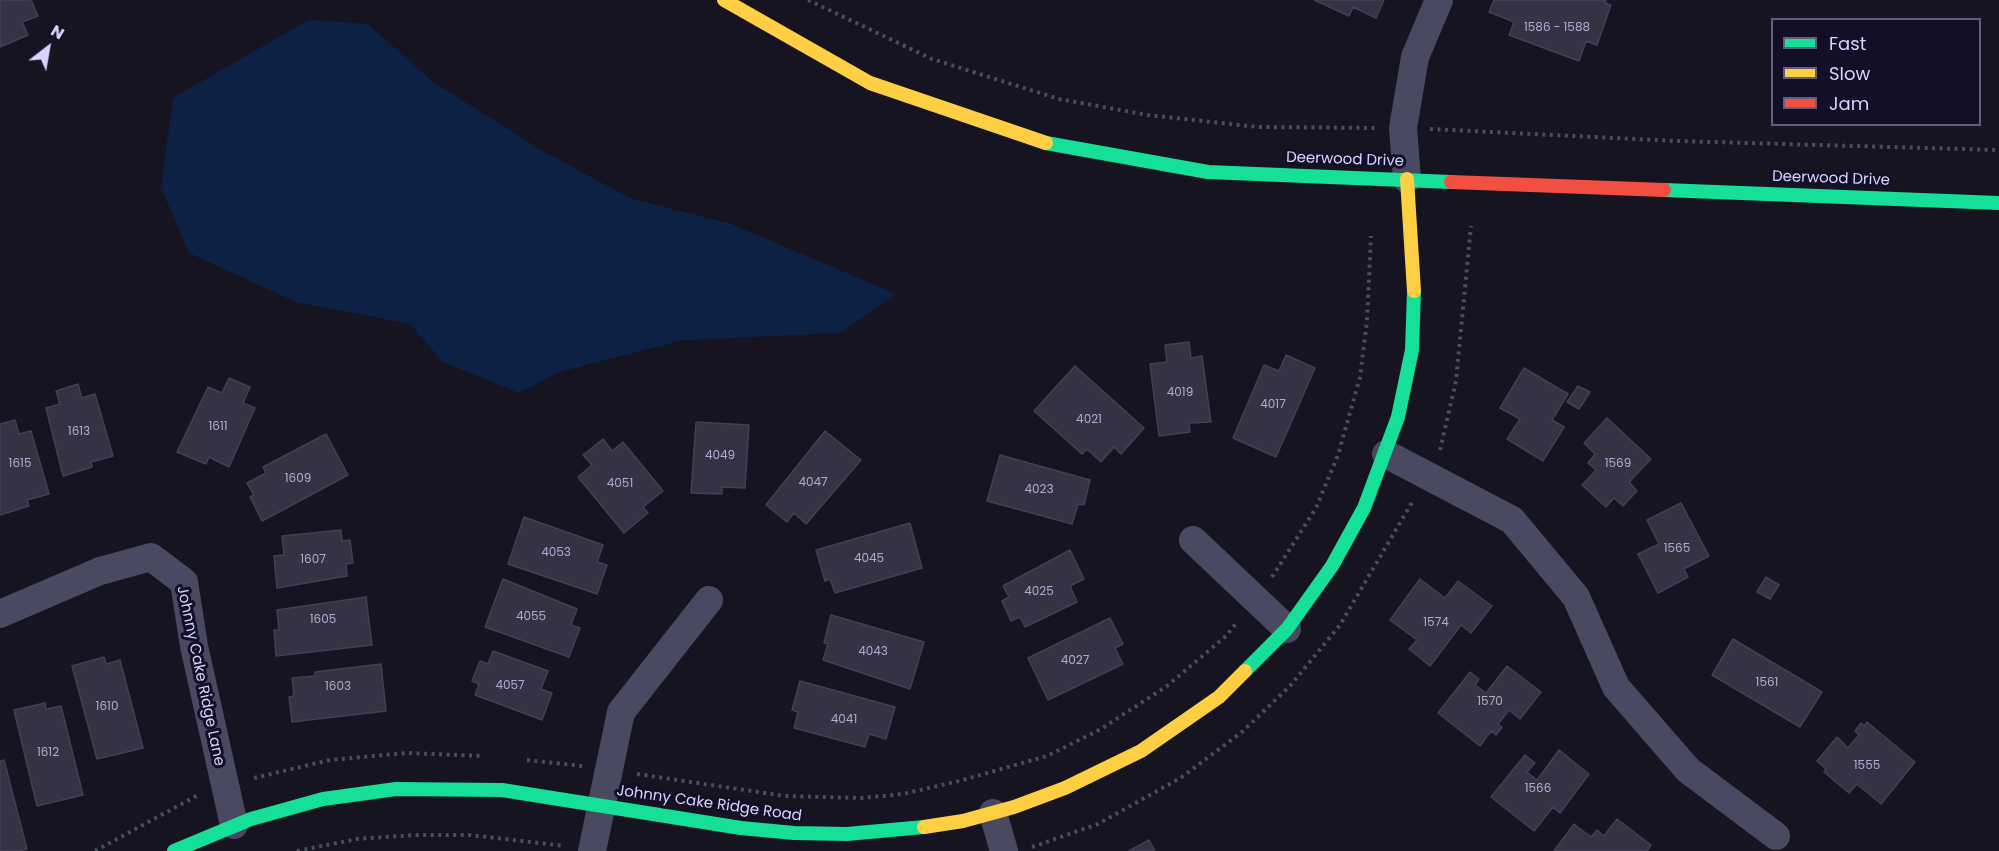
<!DOCTYPE html>
<html>
<head>
<meta charset="utf-8">
<style>
	body { margin:0 }
	#map { position:relative; width:1999px; height:851px; overflow:hidden; background:#161421; font-family:Poppins,sans-serif }
	canvas { display:block }
	.legend { position:absolute; left:1771px; top:18px; width:210px; height:108px; box-sizing:border-box; background:#130f26; border:2px solid #625e7d; margin:0; padding:8px 10px; list-style:none; font-size:18px; color:#d9d4ff }
	.legend li { display:flex; align-items:center; gap:12px; height:30px }
	.legend b { width:30px; border:2px solid #625e7d }
	.north { position:absolute; left:18px; top:18px; width:60px; height:60px; -webkit-text-stroke:4px #130f26; paint-order:stroke; rotate:31deg; font-size:16px; font-weight:700; line-height:24px; text-align:center; color:#d9d4ff }
	.north::after { content:''; display:block; margin:auto; width:21px; height:27px; background:#d9d4ff; clip-path:polygon(50% 0,100% 100%,50% 72%,0 100%) }
</style>
</head>
<body>
<div id="map">
<canvas width="1999" height="851"></canvas>
<ul class="legend">
<li><b style="height:8px;background:#16e098"></b>Fast</li>
<li><b style="height:8px;background:#ffcf43"></b>Slow</li>
<li><b style="height:8px;background:#f24e42"></b>Jam</li>
</ul>
<div class="north">N</div>
</div>
<script>
const ctx = document.querySelector('canvas').getContext('2d');
ctx.lineJoin = 'round';
function fill(path, color) { ctx.fillStyle = color; ctx.fill(path, 'evenodd'); }
const shape = rows => new Path2D(rows.map(r => 'M' + r).join(''));
function trace(path, color, width, dash) { ctx.strokeStyle = color; ctx.lineWidth = width; ctx.lineCap = dash ? 'butt' : 'round'; ctx.setLineDash(dash || []); ctx.stroke(path); }
function label(font, color, halo, rows, align = 'center') {
  ctx.font = font + ' Poppins,sans-serif'; ctx.lineWidth = 6; ctx.setLineDash([]); ctx.textBaseline = 'middle'; ctx.strokeStyle = halo; ctx.fillStyle = color; for (const [text, x, y, turn = 0] of rows) {
    ctx.save(); ctx.translate(x, y); ctx.rotate((+turn || 0) * Math.PI / 180); ctx.textAlign = isNaN(turn) ? turn : align; if (halo) ctx.strokeText(text, 0, 0); ctx.fillText(text, 0, 0); ctx.restore();
  }
}
fill(shape([
	[308,20,368,24,432,81,541,150,630,198,731,224,896,294,840,333,684,340,559,372,519,393,443,362,410,324,296,302,189,253,161,188,173,98]
]), '#0d2144');
const building = shape([
	[0,0,31,0,38,16,22,22,28,35,0,47,0,0],
	[1314,0,1384,0,1376,18,1353,7,1349,16,1314,0],
	[1494,0,1606,0,1605,3,1611,5,1597,45,1586,41,1579,61,1509,35,1514,22,1489,12,1494,0],
	[1189,342,1191,358,1202,356,1211,422,1189,423,1190,432,1159,436,1150,364,1167,362,1165,345,1189,342],
	[1286,355,1315,368,1276,457,1233,438,1264,365,1279,371,1286,355],
	[1075,366,1144,428,1121,454,1114,447,1101,462,1087,449,1082,454,1034,411,1075,366],
	[1524,368,1568,394,1552,420,1564,427,1543,461,1507,439,1520,419,1500,408,1524,368],
	[229,378,250,387,243,403,255,408,229,467,209,457,206,464,177,452,208,387,222,393,229,378],
	[78,384,82,398,95,394,113,456,91,462,92,467,63,476,46,408,60,404,56,391,78,384],
	[1578,386,1590,392,1579,409,1567,402,1578,386],
	[1607,418,1651,459,1629,482,1637,491,1623,506,1614,498,1606,507,1582,485,1596,470,1588,463,1595,454,1584,443,1607,418],
	[15,420,19,434,31,431,49,494,27,500,29,506,0,515,0,424,15,420],
	[696,422,749,425,745,488,722,487,722,494,691,493,696,422],
	[825,431,861,460,806,524,794,513,787,522,766,505,825,431],
	[326,434,348,475,262,521,250,497,254,495,247,483,266,473,263,467,326,434],
	[603,439,612,451,623,442,663,491,643,507,648,513,624,533,578,477,592,465,583,455,603,439],
	[1000,455,1090,480,1084,505,1078,504,1072,524,987,501,1000,455],
	[1681,503,1709,556,1684,569,1688,577,1658,593,1638,554,1659,544,1647,520,1681,503],
	[524,517,603,545,597,562,607,565,597,594,508,564,524,517],
	[910,523,922,568,835,593,830,579,825,581,816,550,910,523],
	[341,530,342,541,350,540,353,563,346,564,347,576,277,588,274,556,284,555,282,536,341,530],
	[1070,550,1084,579,1070,586,1077,602,1025,627,1020,617,1011,621,1002,601,1009,597,1003,586,1070,550],
	[1766,577,1779,585,1770,599,1757,592,1766,577],
	[503,579,577,609,571,625,580,628,569,657,485,627,503,579],
	[1420,579,1445,598,1458,581,1492,606,1471,633,1461,625,1430,666,1409,649,1417,640,1390,620,1420,579],
	[366,597,372,645,276,656,274,630,279,630,277,610,366,597],
	[831,615,924,642,910,689,823,660,828,644,824,643,831,615],
	[1110,618,1123,644,1115,648,1123,664,1048,700,1028,658,1110,618],
	[1733,639,1822,692,1800,727,1712,675,1733,639],
	[493,651,548,671,541,689,552,693,542,720,475,695,479,684,472,681,480,661,488,664,493,651],
	[104,657,106,664,120,660,143,748,97,759,72,666,104,657],
	[381,664,386,711,292,722,289,697,294,696,292,678,315,676,315,672,381,664],
	[1507,666,1541,692,1520,719,1509,710,1498,724,1502,727,1496,735,1491,731,1480,746,1438,713,1470,672,1479,679,1475,685,1486,693,1507,666],
	[800,681,895,707,886,739,869,734,865,747,794,728,798,712,792,710,800,681],
	[45,703,46,709,61,706,83,795,37,806,14,710,45,703],
	[1867,722,1915,762,1881,804,1857,784,1849,793,1824,772,1826,769,1817,761,1837,737,1848,748,1859,735,1855,731,1861,723,1864,726,1867,722],
	[1559,750,1589,774,1560,813,1553,807,1534,831,1491,797,1525,755,1535,763,1527,772,1537,780,1559,750],
	[4,760,27,849,20,851,0,851,0,761,4,760],
	[1617,819,1651,845,1647,851,1554,851,1574,824,1591,837,1597,830,1604,836,1617,819],
	[1149,840,1155,851,1129,851,1149,840]
]);
fill(building, '#343243');
trace(building, '#433f54', 1.5);
trace(shape([
	[808,0,932,59,1059,99,1148,115,1258,127,1375,128],
	[1430,129,1676,141,1999,150],
	[1440,450,1456,381,1471,226],
	[1272,577,1316,508,1338,455,1360,377,1367,321,1371,236],
	[527,760,582,766],
	[637,774,785,796,861,798,903,794,959,781,1047,756,1101,729,1167,686,1226,636,1238,621],
	[254,778,330,760,407,753,484,756],
	[1032,847,1098,824,1182,777,1242,732,1290,686,1340,625,1414,499],
	[95,851,198,795],
	[297,851,357,839,415,835,470,835,565,846]
]), '#44505f', 4, [3, 4.5]);
trace(shape([
	[1407,179,1403,128,1415,57,1439,0],
	[1386,454,1512,520,1576,597,1616,687,1688,770,1776,836],
	[1193,540,1287,629],
	[0,614,100,571,151,557,184,582,194,646,234,825],
	[993,813,1004,851],
	[592,851,621,712,709,600]
]), '#4a4962', 28);
trace(shape([
	[1046,143,1208,172,1451,182],
	[1664,190,1999,203],
	[1245,671,1287,629,1332,566,1364,508,1398,417,1412,350,1414,291],
	[174,851,251,819,323,799,396,789,502,790,741,828,794,833,847,834,924,827]
]), '#16e098', 14);
trace(shape([
	[724,0,870,83,1046,143],
	[1407,179,1414,291],
	[924,827,963,821,1014,807,1065,788,1141,751,1219,697,1245,671]
]), '#ffcf43', 14);
trace(shape([
	[1451,182,1664,190]
]), '#f24e42', 14);
label('12px', '#b0acd0', null, [
	["1586 - 1588",1557,28],
	["4019",1180,393],
	["4017",1273,405],
	["4021",1089,420],
	["1611",218,427],
	["1613",79,432],
	["4049",720,456],
	["1615",20,464],
	["1569",1618,464],
	["1609",298,479],
	["4047",813,483],
	["4051",620,484],
	["4023",1039,490],
	["1565",1677,549],
	["4053",556,553],
	["4045",869,559],
	["1607",313,560],
	["4025",1039,592],
	["4055",531,617],
	["1605",323,620],
	["1574",1436,623],
	["4043",873,652],
	["4027",1075,661],
	["1561",1767,683],
	["4057",510,686],
	["1603",338,687],
	["1570",1490,702],
	["1610",107,707],
	["4041",844,720],
	["1612",48,753],
	["1555",1867,766],
	["1566",1538,789]
]);
label('15px', '#d9d4ff', '#130f26', [
	["Deerwood Drive",1345,160,2],
	["Deerwood Drive",1831,179,2],
	["Johnny Cake Ridge Lane",200,676,78],
	["Johnny Cake Ridge Road",709,804,8]
]);
</script>
</body>
</html>
